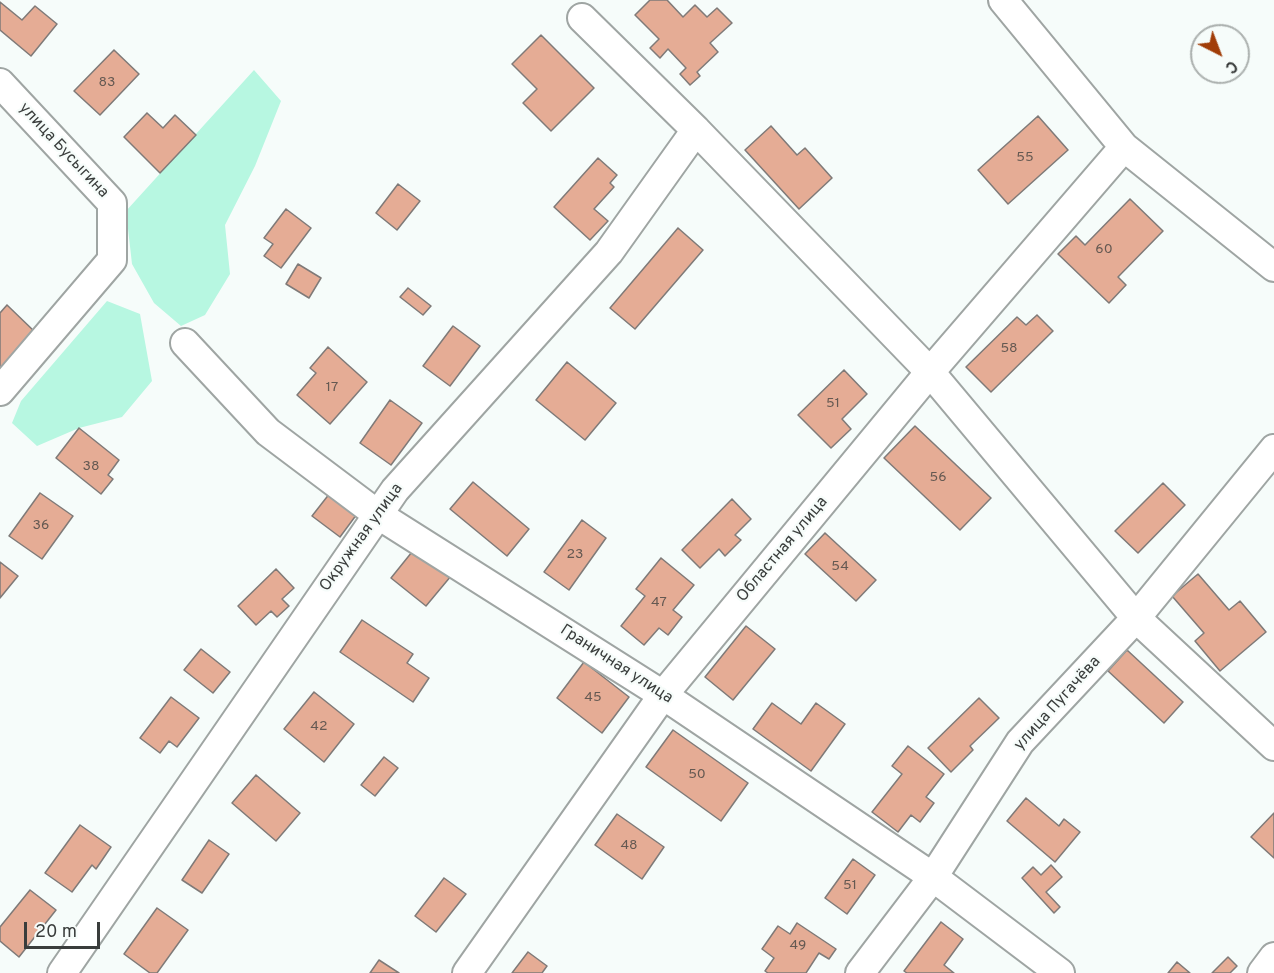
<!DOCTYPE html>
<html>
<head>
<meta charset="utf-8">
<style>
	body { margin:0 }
	#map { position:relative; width:1274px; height:973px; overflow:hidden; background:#f6fcfa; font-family:Overpass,sans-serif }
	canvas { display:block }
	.north { position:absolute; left:1190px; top:24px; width:60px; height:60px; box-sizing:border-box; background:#f6fcfa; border:2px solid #abb0ae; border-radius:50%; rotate:138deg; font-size:16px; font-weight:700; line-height:24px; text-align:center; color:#3a3d3c }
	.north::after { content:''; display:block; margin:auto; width:21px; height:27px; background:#a13d08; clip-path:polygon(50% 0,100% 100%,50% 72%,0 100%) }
	.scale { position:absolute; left:24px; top:922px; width:76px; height:27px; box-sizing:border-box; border:3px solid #3a3d3c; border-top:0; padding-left:8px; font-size:18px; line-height:21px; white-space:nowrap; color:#3a3d3c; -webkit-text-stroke:4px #f6fcfa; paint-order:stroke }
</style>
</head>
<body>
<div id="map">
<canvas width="1274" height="973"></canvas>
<div class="north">С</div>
<div class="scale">20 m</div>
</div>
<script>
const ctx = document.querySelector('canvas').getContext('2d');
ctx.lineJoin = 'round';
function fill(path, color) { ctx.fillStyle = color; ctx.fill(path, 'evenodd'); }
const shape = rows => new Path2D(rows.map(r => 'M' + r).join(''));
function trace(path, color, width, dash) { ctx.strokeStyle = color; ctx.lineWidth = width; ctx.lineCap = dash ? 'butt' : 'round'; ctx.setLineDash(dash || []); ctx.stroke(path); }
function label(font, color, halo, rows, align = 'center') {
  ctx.font = font + ' Overpass,sans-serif'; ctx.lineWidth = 4.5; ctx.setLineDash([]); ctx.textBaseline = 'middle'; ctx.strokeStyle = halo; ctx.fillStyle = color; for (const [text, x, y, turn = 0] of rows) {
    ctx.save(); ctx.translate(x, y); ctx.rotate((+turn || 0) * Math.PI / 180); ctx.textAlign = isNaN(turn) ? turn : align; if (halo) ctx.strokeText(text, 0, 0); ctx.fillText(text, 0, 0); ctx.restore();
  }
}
fill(shape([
	[254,70,281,101,255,166,225,225,230,274,205,315,181,326,154,303,132,264,126,211],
	[107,301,140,314,152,381,122,417,79,428,37,446,12,423,21,401]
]), '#b7f7e1');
const building = shape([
	[650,0,667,0,683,17,695,5,707,17,717,8,732,23,710,43,718,52,697,72,700,76,690,85,680,74,686,68,668,49,660,58,650,48,659,39,635,15,650,0],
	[0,2,22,20,35,6,57,24,31,56,0,30,0,2],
	[541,35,594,88,551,131,523,103,537,89,512,64,541,35],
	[114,50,139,74,100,115,74,91,114,50],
	[147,113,163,128,175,115,196,135,160,173,124,137,147,113],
	[1038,116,1068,150,1008,204,978,170,1038,116],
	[771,126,797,155,805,148,832,178,799,209,745,150,771,126],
	[598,158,617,175,610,183,614,187,594,209,608,221,590,240,554,207,598,158],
	[398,184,420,201,397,230,376,213,398,184],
	[1130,199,1163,231,1118,277,1126,285,1109,303,1058,254,1076,236,1085,245,1130,199],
	[286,209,311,228,281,268,264,256,273,244,264,238,286,209],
	[678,228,703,250,635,329,610,308,678,228],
	[298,264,321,278,309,298,286,284,298,264],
	[408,288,431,306,423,315,400,297,408,288],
	[7,305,35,332,0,369,0,313,7,305],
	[1037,315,1053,331,991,392,966,367,1017,317,1026,325,1037,315],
	[453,326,480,346,450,386,423,366,453,326],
	[328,347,367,382,330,424,297,395,316,373,310,368,328,347],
	[567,362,616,403,585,440,536,400,567,362],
	[844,370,867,394,842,419,851,429,831,448,798,415,844,370],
	[390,400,422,423,391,465,360,443,390,400],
	[915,426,991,498,960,530,884,458,915,426],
	[79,428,119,460,108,475,113,479,101,494,56,458,79,428],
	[473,482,529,529,507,556,450,509,473,482],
	[1163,483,1185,505,1138,553,1115,531,1163,483],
	[40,493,73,516,42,559,9,536,40,493],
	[330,493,357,514,340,537,312,516,330,493],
	[732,499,751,519,735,535,741,540,725,556,719,549,700,568,682,550,732,499],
	[582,520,606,538,569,590,544,572,582,520],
	[825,533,876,580,856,601,805,554,825,533],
	[416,547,451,576,426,606,391,578,416,547],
	[661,558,694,585,673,610,682,617,668,635,659,628,644,645,621,626,645,596,636,589,661,558],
	[0,562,18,576,0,598,0,562],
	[276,569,294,588,282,599,289,606,277,617,271,611,256,625,238,606,276,569],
	[1198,574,1229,610,1240,601,1266,632,1220,671,1195,641,1204,633,1172,596,1198,574],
	[362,620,413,654,407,663,429,678,413,702,340,652,362,620],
	[746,626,775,649,733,700,705,677,746,626],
	[201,649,230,672,213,693,184,670,201,649],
	[1127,650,1183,702,1164,723,1108,671,1127,650],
	[584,662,629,697,602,733,557,698,584,662],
	[314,692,354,724,324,762,284,729,314,692],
	[171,697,199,718,177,747,169,741,160,753,140,738,171,697],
	[979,698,999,718,970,746,973,750,951,772,928,748,979,698],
	[772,703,801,724,816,703,845,724,811,771,753,729,772,703],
	[673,730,748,783,721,821,646,767,673,730],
	[908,746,944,774,926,797,934,803,920,822,911,815,898,832,872,812,902,774,892,766,908,746],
	[384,757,398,768,375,796,361,785,384,757],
	[256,775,300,813,276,841,232,803,256,775],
	[1026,798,1059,826,1064,819,1080,832,1055,862,1007,821,1026,798],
	[1274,813,1274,858,1251,837,1274,813],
	[617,814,664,847,642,879,595,845,617,814],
	[80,825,111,847,96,869,92,865,72,892,45,873,80,825],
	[209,840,229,854,202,893,182,880,209,840],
	[853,859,875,875,847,914,825,898,853,859],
	[1051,865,1062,877,1046,892,1060,907,1054,913,1022,878,1033,867,1041,875,1051,865],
	[444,878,466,894,436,932,415,916,444,878],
	[30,890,56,910,19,957,0,941,0,927,30,890],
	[157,908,188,930,157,973,150,973,124,954,157,908],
	[941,922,963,939,944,965,954,973,907,973,904,971,941,922],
	[797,923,836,949,829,959,819,953,806,973,768,973,765,971,774,958,762,949,778,926,790,934,797,923],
	[528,952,547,966,542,973,512,973,528,952],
	[1228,957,1237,966,1230,973,1212,973,1228,957],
	[379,960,399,973,370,973,379,960],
	[1177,962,1190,973,1168,973,1177,962]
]);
fill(building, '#e5ac95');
trace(building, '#7f7a78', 1.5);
const minor = shape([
	[1003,0,1124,147,1274,267],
	[582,18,696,130,930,372,1136,618,1274,746],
	[0,83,112,203,112,260,0,391],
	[185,343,268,432,377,514,663,695,933,877,1060,973],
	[62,973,395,490,609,252,696,130],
	[467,973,663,695,930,372,1124,147],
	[860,973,933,877,1020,742,1136,618,1274,449],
	[1262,973,1274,957]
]);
trace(minor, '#9fa5a3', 32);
trace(minor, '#fff', 28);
label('14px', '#655952', null, [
	["83",107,83],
	["55",1025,158],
	["60",1104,250],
	["58",1009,349],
	["17",332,388],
	["51",833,404],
	["38",91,467],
	["56",938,478],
	["36",41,526],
	["23",575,555],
	["54",840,567],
	["47",659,603],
	["45",593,698],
	["42",319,727],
	["50",697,775],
	["48",629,846],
	["51",850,886],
	["49",798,946]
]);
label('16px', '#3a3d3c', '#f6fcfa', [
	["улица Бусыгина",63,151,47],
	["Окружная улица",362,538,-54],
	["Областная улица",783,550,-50],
	["Граничная улица",616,665,33],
	["улица Пугачёва",1058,704,-48]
]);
</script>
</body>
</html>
